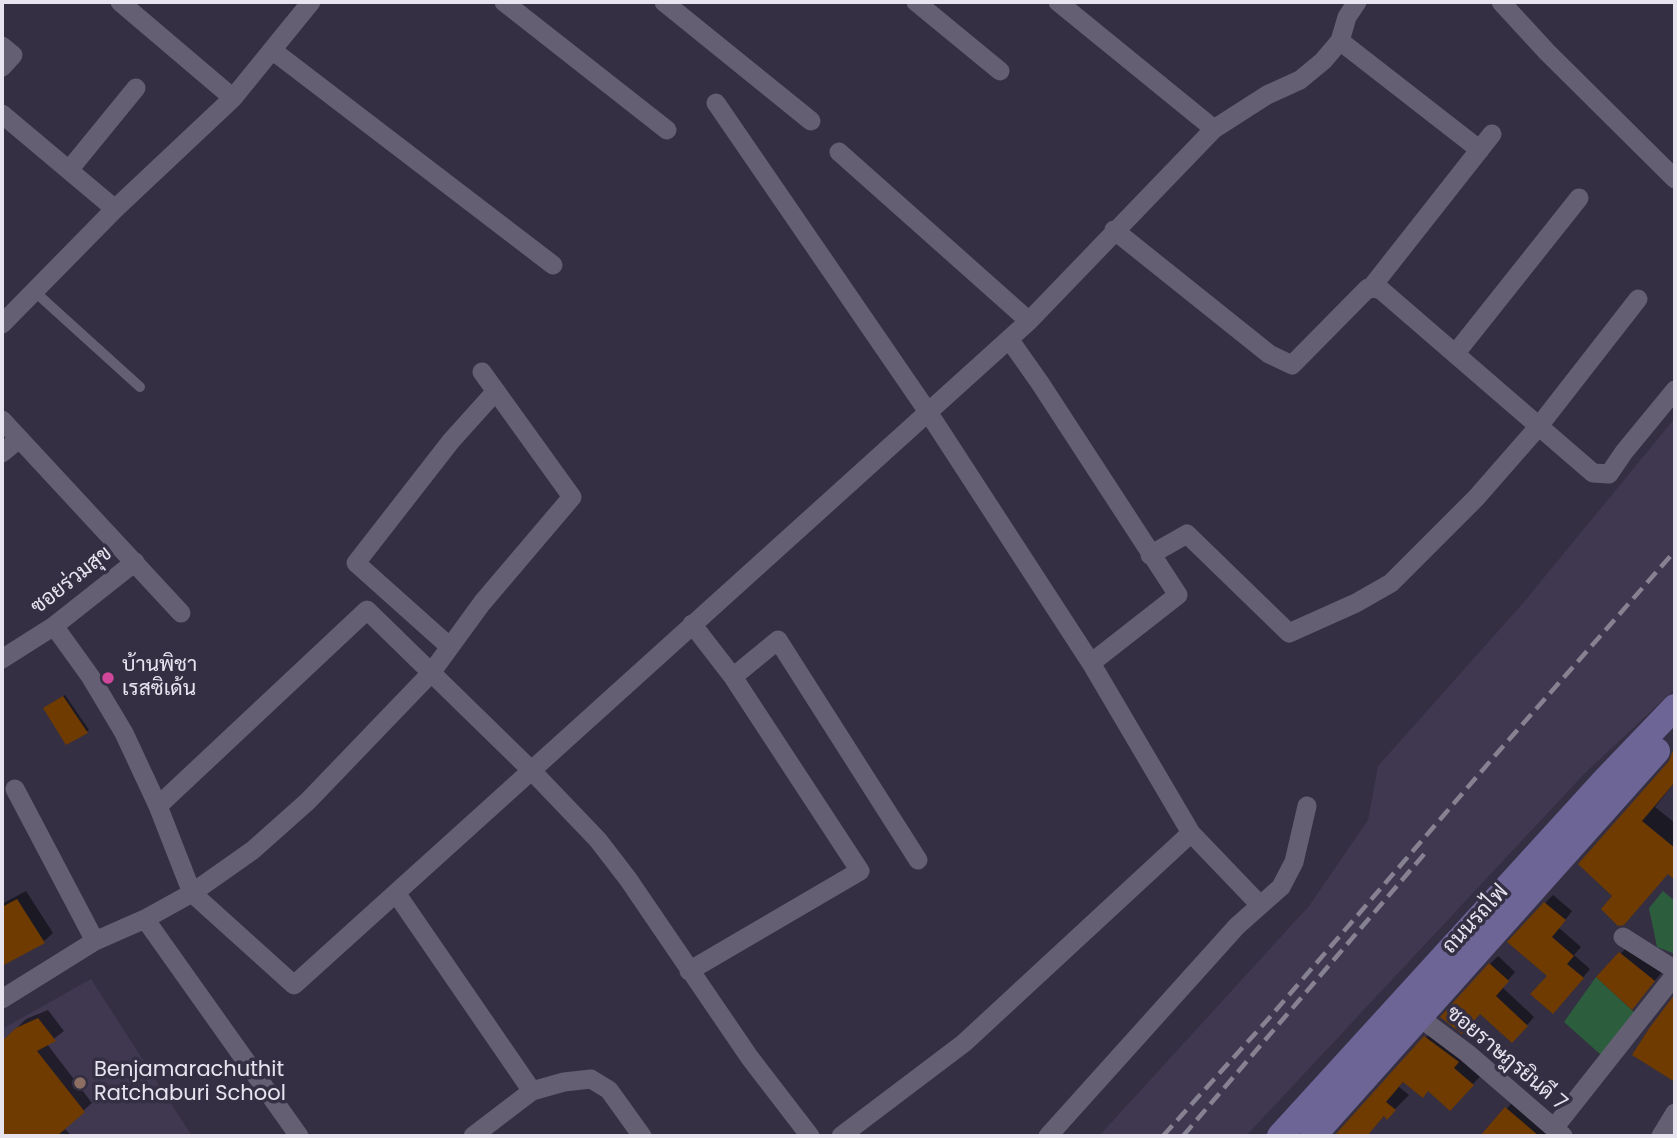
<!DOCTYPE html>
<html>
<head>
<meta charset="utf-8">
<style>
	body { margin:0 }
	#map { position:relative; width:1677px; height:1138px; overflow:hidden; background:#342f42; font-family:Poppins,sans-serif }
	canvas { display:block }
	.frame { position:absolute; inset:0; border:4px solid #e7e4f0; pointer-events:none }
</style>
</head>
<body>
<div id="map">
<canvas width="1677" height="1138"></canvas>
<div class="frame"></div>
</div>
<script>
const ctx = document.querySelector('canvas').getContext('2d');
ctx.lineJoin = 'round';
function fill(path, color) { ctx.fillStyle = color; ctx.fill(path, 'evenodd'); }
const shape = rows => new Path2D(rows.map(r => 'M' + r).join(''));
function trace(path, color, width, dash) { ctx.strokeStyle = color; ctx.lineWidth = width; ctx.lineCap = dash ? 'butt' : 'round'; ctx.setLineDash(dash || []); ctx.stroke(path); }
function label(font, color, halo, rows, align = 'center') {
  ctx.font = font + ' Poppins,Sarabun,sans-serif'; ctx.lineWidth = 7; ctx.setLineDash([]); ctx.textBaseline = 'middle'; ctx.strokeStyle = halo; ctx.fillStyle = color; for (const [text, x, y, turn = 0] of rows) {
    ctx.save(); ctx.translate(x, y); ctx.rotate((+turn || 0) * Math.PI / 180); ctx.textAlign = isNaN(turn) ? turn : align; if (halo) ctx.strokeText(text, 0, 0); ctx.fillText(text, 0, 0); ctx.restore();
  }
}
fill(shape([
	[1675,418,1675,689,1585,773,1246,1136,1099,1136,1309,906,1368,820,1378,766,1523,603],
	[91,979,192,1136,2,1136,2,1029]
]), '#3f3850');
fill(shape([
	[1663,891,1675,901,1675,954,1657,947,1649,908],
	[1596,977,1635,1013,1601,1055,1564,1022]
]), '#2c5e3e');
fill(shape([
	[65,695,89,730,86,732,48,706],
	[1675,751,1675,782,1655,807,1675,823,1675,877,1669,872,1624,923,1615,896,1580,863,1670,762],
	[26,891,53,933,44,941,6,962,2,954,2,904],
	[1553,895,1572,911,1559,928,1581,947,1574,955,1590,969,1561,1004,1549,976,1545,903],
	[1629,945,1662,972,1640,999,1598,977],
	[1498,956,1515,972,1502,987,1534,1017,1520,1033,1481,1012,1490,964],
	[48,1010,64,1031,47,1044,92,1103,64,1128,72,1136,5,1136,2,1131,2,1042,26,1019],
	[1439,1023,1487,1069,1464,1094,1429,1090,1404,1081,1399,1087,1409,1095,1387,1117,1385,1115,1366,1136,1332,1136,1339,1134],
	[1518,1096,1565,1136,1483,1136]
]), '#0007');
fill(shape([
	[63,696,88,733,66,745,43,708],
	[1675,745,1675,782,1642,821,1675,848,1675,880,1668,874,1624,925,1618,926,1601,909,1612,896,1578,864,1669,761],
	[17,899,45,943,2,966,2,907],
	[1544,902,1566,920,1552,937,1574,956,1567,964,1584,978,1553,1014,1530,994,1547,976,1507,942],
	[1619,952,1655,981,1632,1010,1596,977],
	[1489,963,1509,981,1496,996,1528,1026,1512,1043,1480,1014,1462,1034,1440,1017],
	[1675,994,1675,1082,1632,1055,1650,1027],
	[38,1018,56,1041,37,1051,85,1112,57,1136,2,1136,2,1041,16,1028],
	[1424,1036,1459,1062,1454,1068,1474,1085,1450,1111,1428,1091,1423,1098,1403,1082,1386,1102,1396,1110,1387,1120,1384,1116,1367,1136,1334,1136],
	[1505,1107,1539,1136,1480,1136]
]), '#6f3b01');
trace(shape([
	[34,291,140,387]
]), '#645f73', 10);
trace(shape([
	[120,2,233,98],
	[504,2,667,130],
	[664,2,811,121],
	[916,2,1000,71],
	[1058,2,1214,129],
	[1501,2,1547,52,1675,179],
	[1340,41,1480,150],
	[2,46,13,55,2,67],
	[272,50,553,265],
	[716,103,928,412,1091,663,1191,833,1260,905],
	[2,114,115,209],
	[839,152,1029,321],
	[69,170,136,88],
	[1114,230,1269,354,1292,365,1368,288,1380,289,1593,473,1609,474,1624,452,1675,390],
	[1370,289,1492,134],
	[2,324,115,209,233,98,311,2],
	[1009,339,1040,383,1178,595,1091,663],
	[1455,354,1579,198],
	[2,420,181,613],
	[2,453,19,439],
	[1150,555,1187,534,1289,633,1356,603,1391,583,1476,498,1539,426,1638,299],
	[54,626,90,676,124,733,158,806,192,893,294,985,1029,321,1214,129,1267,95,1300,80,1323,61,1340,41,1347,17,1357,2],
	[450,647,356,563,451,441,496,391],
	[2,659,54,626,135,562],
	[733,677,778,640,918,860],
	[15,789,95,941],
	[158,806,367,610,531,770,598,840,628,879,750,1058,810,1136],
	[396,893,532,1091],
	[145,919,299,1136],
	[1623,937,1675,970],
	[689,971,860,871,733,677,692,624],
	[2,999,95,941,145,919,192,893,253,850,308,801,431,673,482,603,572,497,482,372],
	[1419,1017,1467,1053,1563,1136],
	[1554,1128,1675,975],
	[473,1136,532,1091,564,1082,591,1079,609,1090,642,1136],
	[841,1136,964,1043,1191,833],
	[1048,1136,1237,926,1281,887,1294,862,1307,806],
	[1661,1136,1675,1113]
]), '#645f73', 19);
trace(shape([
	[1280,1136,1605,780,1675,707],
	[1313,1136,1657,751]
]), '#6d6596', 26);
trace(shape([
	[1163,1136,1270,1017,1499,751,1675,551],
	[1183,1136,1426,852]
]), '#868291', 4.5, [14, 7]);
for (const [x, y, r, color] of [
	[108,678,7,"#d1479c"],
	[80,1083,7,"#8d6e63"]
]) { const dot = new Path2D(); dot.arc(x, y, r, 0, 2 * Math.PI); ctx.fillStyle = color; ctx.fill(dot); trace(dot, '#342f42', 2.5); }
label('21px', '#e7e4f0', '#342f42', [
	["ซอยร่วมสุข",72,581,-38],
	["ถนนรถไฟ",1476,920,-47],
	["ซอยราษฎรยินดี 7",1506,1059,40]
]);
label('21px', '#e7e4f0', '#342f42', [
	["บ้านพิชา",122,666],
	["เรสซิเด้น",122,690],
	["Benjamarachuthit",94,1071],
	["Ratchaburi School",94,1095]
], 'left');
</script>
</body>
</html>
